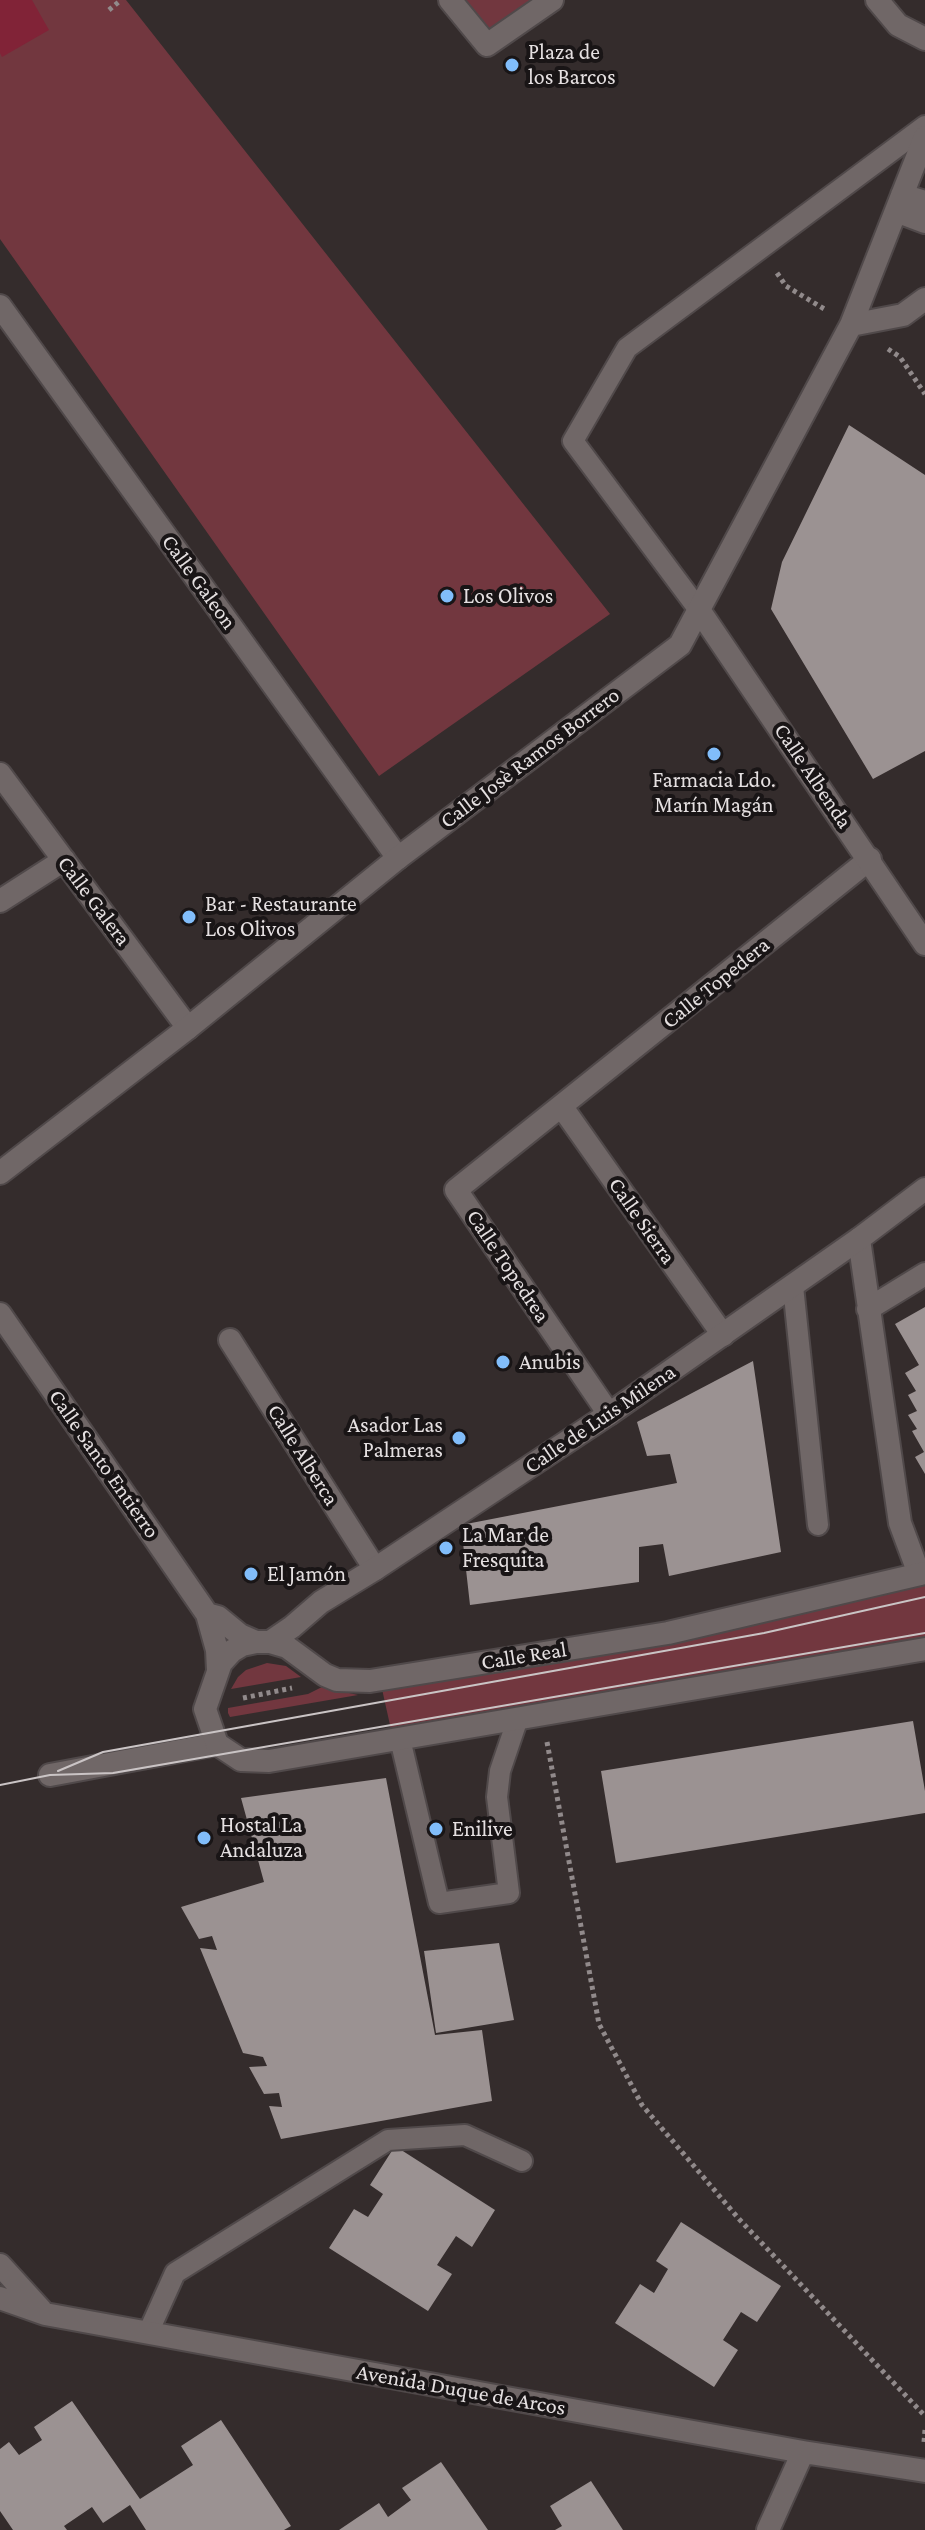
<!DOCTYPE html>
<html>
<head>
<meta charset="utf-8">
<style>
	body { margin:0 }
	canvas { display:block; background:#342c2c }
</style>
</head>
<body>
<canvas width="925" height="2530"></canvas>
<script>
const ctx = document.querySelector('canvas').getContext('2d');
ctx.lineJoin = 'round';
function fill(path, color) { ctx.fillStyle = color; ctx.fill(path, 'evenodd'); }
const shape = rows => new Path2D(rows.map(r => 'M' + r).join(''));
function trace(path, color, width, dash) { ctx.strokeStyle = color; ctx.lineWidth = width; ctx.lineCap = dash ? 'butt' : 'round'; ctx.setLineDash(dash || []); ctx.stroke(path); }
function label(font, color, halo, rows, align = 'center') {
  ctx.font = font + ' "Crimson Pro",serif'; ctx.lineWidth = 8; ctx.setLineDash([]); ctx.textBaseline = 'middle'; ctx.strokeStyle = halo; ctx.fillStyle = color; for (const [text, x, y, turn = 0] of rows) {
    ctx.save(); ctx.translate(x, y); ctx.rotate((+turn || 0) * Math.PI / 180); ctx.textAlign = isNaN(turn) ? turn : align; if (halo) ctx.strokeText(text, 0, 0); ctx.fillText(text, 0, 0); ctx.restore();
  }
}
fill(shape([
	[0,0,126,0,610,614,379,776,0,239],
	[450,0,552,0,487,45],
	[925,1585,925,1640,392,1734,382,1689,764,1622],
	[267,1663,286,1666,301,1677,231,1689,238,1677,246,1670],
	[322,1687,358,1695,230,1717,228,1713,228,1708,308,1694]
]), '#72373f');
fill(shape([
	[0,0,32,0,49,30,2,57,0,53]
]), '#812337');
fill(shape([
	[849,425,925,475,925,751,873,779,771,609,782,562],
	[925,1307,925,1474,915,1457,924,1452,912,1431,917,1429,908,1415,917,1411,908,1395,916,1391,905,1373,919,1365,895,1324],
	[753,1361,781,1552,669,1576,663,1544,639,1547,639,1582,470,1605,461,1525,677,1483,670,1454,647,1456,637,1422],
	[913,1721,925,1791,925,1813,616,1863,601,1771],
	[386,1778,435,2035,482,2030,492,2101,281,2139,269,2106,282,2107,279,2093,264,2094,249,2067,267,2066,263,2057,243,2053,200,1948,217,1950,212,1936,199,1939,181,1907,264,1882,241,1798],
	[499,1943,514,2020,436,2033,424,1951],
	[395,2146,495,2210,472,2247,456,2236,437,2265,452,2274,428,2311,329,2248,354,2209,368,2217,383,2194,370,2185],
	[681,2222,781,2286,757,2322,741,2312,723,2340,738,2350,714,2387,615,2323,640,2284,654,2293,668,2269,656,2261],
	[72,2401,140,2499,193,2465,181,2446,221,2420,291,2526,284,2530,146,2530,130,2505,103,2523,92,2507,64,2526,67,2530,13,2530,0,2511,0,2449,9,2442,19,2455,42,2440,34,2427],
	[441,2462,488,2530,339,2530,379,2503,388,2517,411,2500,402,2488],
	[591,2481,623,2530,555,2530,562,2526,550,2506]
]), '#9b9292');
const service = shape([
	[699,610,573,441,627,348,925,126],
	[793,1286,818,1525],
	[400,1739,439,1903,509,1893,497,1797,500,1771,518,1718],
	[148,2333,175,2273,388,2140,465,2135,522,2161]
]);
const pedestrian = shape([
	[450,0,487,45,552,0],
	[877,0,898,25,925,39],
	[50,1775,217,1744]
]);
const minor = shape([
	[0,306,398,858],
	[0,774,188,1028],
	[0,901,64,860],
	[562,1107,723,1335],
	[859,1239,900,1523,919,1574],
	[868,1309,925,1274],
	[230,1340,375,1569],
	[609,1414,456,1190,870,859],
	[0,2265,41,2310],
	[0,2298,45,2314,803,2452,925,2471],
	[768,2530,803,2452]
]);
const tertiary = shape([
	[902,195,925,202],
	[896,211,925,222],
	[851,325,903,315,925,299],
	[699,610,925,944],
	[0,1173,188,1028,398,858,680,645,851,325,925,137],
	[0,1314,207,1614,217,1650,218,1670],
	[925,1573,668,1633,370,1681,337,1680,325,1675,287,1647,270,1642,256,1642,242,1645,232,1651,221,1663,205,1709,217,1744,241,1760,269,1761,925,1649],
	[207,1614,218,1617,240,1635,256,1642],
	[270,1642,292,1627,321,1602,375,1569,609,1414,859,1239,925,1189]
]);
trace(service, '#50494a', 24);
trace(pedestrian, '#50494a', 26);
trace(minor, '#50494a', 26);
trace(tertiary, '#50494a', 26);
trace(shape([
	[109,10,121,0],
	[777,273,786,286,826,310],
	[888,349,900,357,925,394],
	[243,1698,292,1688],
	[547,1742,599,2024,642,2105,739,2219,925,2416],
	[924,2442,925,2430]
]), '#918a8b', 5, [4, 4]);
trace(service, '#706767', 20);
trace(pedestrian, '#706767', 22);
trace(minor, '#706767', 22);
trace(tertiary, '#706767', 22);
trace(shape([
	[58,1771,103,1752,764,1633,925,1597],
	[0,1785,50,1775,113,1773,925,1633]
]), '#cac4c5', 2);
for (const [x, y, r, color] of [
	[512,65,8,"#81bdfa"],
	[447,596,8,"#81bdfa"],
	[714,754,8,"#81bdfa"],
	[189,917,8,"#81bdfa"],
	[503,1362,8,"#81bdfa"],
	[459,1438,8,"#81bdfa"],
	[446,1548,8,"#81bdfa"],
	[251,1574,8,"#81bdfa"],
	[436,1829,8,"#81bdfa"],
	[204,1838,8,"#81bdfa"]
]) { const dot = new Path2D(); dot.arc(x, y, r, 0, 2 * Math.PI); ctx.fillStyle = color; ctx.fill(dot); trace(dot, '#191516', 3); }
label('22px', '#e5e0e1', '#191516', [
	["Plaza de",528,52],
	["los Barcos",528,77],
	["Los Olivos",463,596],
	["Farmacia Ldo.",714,780,"center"],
	["Marín Magán",714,805,"center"],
	["Bar - Restaurante",205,904],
	["Los Olivos",205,929],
	["Anubis",519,1362],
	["Asador Las",443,1425,"right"],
	["Palmeras",443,1450,"right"],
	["La Mar de",462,1535],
	["Fresquita",462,1560],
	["El Jamón",267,1574],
	["Hostal La",220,1825],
	["Andaluza",220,1850],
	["Enilive",452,1829]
], 'left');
label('22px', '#e5e0e1', '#191516', [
	["Calle Galeon",199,582,54],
	["Calle Josè Ramos Borrero",530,758,-37],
	["Calle Albenda",813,776,56],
	["Calle Galera",94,901,53],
	["Calle Topedera",716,983,-39],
	["Calle Sierra",642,1221,55],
	["Calle Topedrea",508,1266,56],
	["Calle de Luis Milena",600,1419,-34],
	["Calle Alberca",303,1455,58],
	["Calle Santo Entierro",104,1464,55],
	["Calle Real",524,1656,-9],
	["Avenida Duque de Arcos",461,2390,10]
]);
</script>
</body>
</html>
